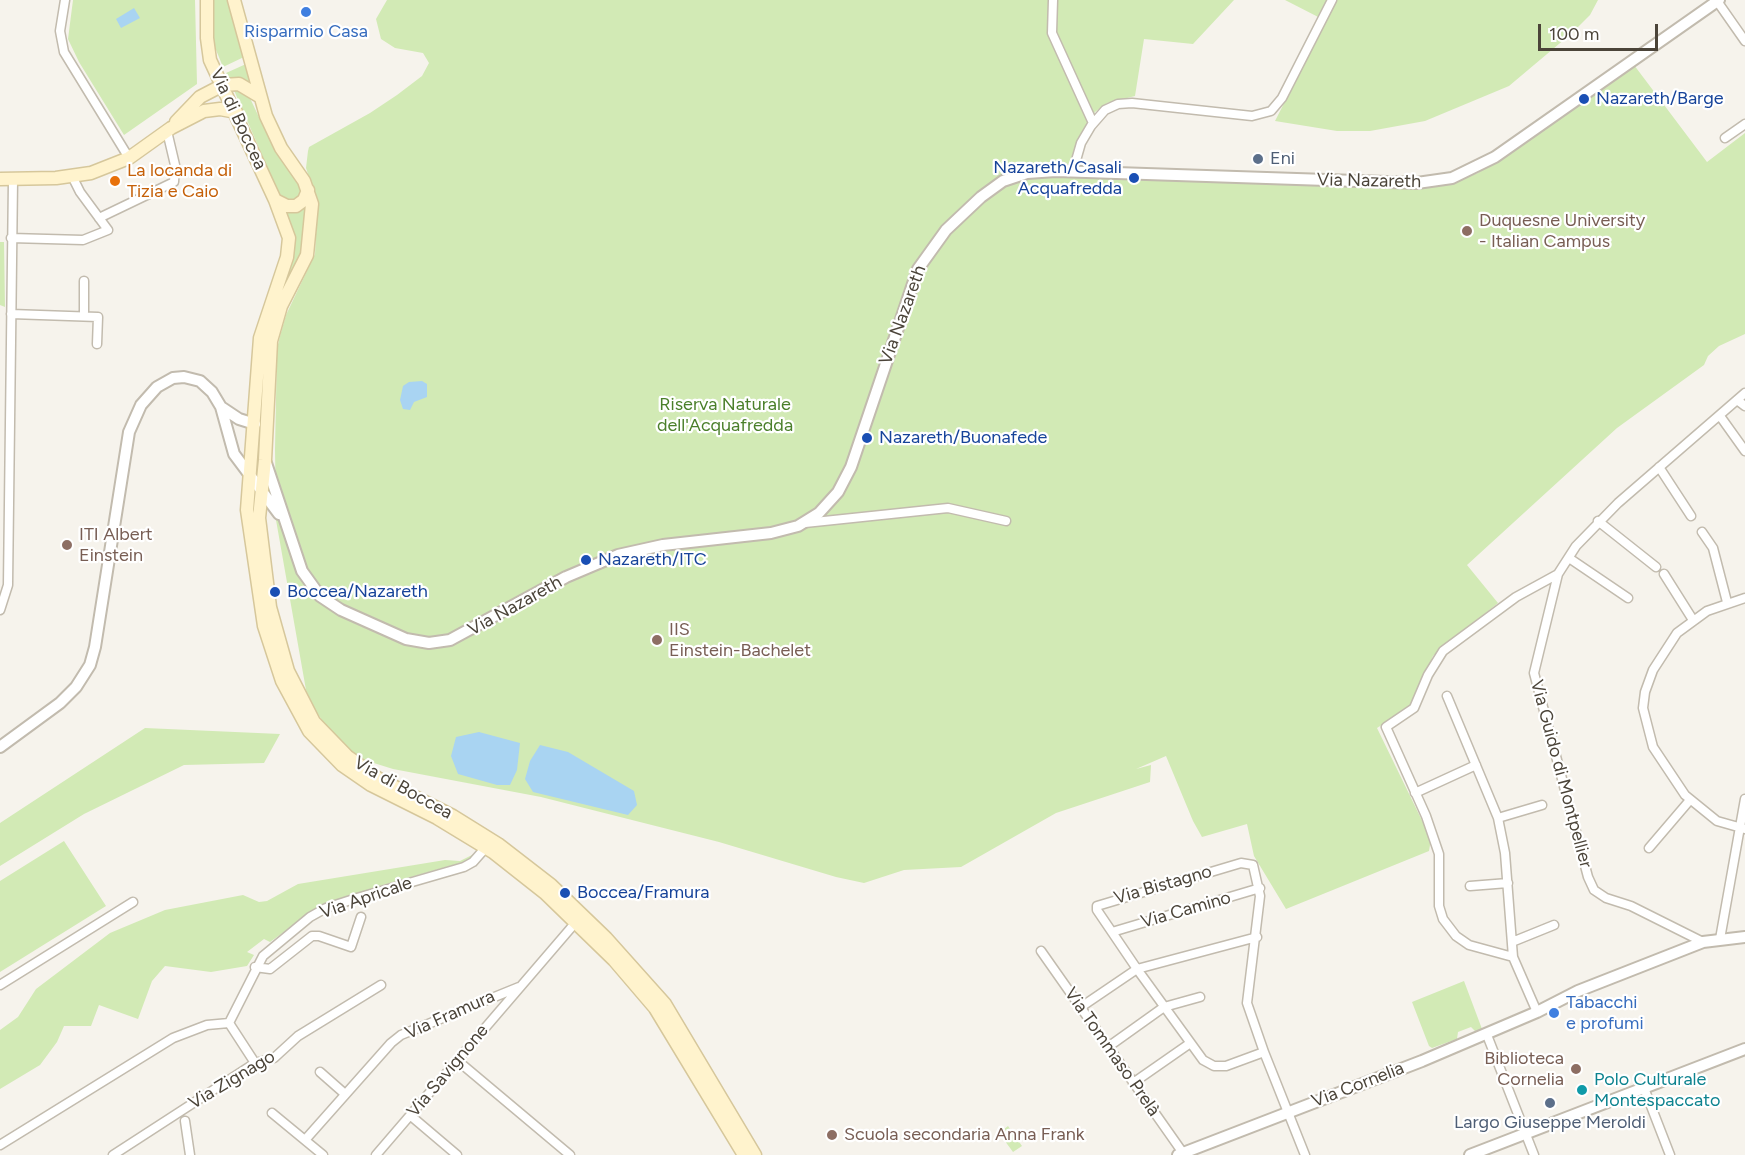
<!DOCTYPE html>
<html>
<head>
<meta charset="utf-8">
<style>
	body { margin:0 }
	#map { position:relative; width:1745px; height:1155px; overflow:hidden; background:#f6f3ec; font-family:Figtree,sans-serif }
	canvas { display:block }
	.scale { position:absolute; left:1538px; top:24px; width:120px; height:27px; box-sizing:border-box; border:3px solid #4b4439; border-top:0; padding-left:8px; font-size:18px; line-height:21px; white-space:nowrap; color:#4b4439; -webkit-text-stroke:4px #fff; paint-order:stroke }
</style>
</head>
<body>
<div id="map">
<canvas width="1745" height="1155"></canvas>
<div class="scale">100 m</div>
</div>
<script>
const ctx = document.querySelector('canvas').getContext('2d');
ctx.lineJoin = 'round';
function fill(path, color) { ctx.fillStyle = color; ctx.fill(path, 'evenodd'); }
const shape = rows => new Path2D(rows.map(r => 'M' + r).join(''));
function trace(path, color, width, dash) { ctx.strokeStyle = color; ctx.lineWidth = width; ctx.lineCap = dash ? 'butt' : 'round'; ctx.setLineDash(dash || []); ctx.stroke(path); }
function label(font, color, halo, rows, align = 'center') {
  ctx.font = font + ' Figtree,sans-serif'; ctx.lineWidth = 4.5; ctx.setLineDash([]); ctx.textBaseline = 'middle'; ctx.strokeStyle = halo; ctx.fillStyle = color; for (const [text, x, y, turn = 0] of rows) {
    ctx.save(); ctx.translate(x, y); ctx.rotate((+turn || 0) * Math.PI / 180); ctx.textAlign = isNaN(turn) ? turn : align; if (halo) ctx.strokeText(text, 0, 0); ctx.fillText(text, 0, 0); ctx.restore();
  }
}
fill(shape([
	[73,0,195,0,197,84,124,135,79,62,68,39],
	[211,0,229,0,244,57,223,67,214,45],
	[387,0,1234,0,1193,44,1144,39,1135,96,1107,103,1095,112,1079,137,1065,175,1431,184,1435,187,1450,184,1478,173,1634,65,1707,162,1745,133,1745,334,1719,346,1708,356,1704,365,1617,428,1467,565,1498,603,1433,656,1411,706,1377,728,1431,839,1429,851,1286,909,1254,856,1247,824,1202,837,1193,821,1166,756,1136,769,1151,765,1150,782,1056,813,961,867,904,870,864,883,836,877,719,842,541,797,393,769,361,759,333,736,315,710,306,690,276,520,275,449,277,349,280,336,286,315,315,254,317,214,313,189,306,168,308,151,309,147,370,113,397,95,422,76,429,63,423,53,395,48,381,39,376,19],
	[1285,0,1598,0,1590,15,1572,33,1509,86,1425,121,1370,131,1337,131,1275,121,1326,21],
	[246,64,252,86,228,80,226,73],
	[237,87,249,96,273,147,295,175,304,193,294,202,283,199,279,194,233,88],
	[306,204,307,232,299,262,285,280,294,238,285,208],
	[0,242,4,242,5,307,0,305],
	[145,728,280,734,264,763,184,765,84,814,0,866,0,823],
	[64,841,106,906,0,972,0,881],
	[476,853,467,861,383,885,316,909,270,942,264,939,247,952,254,955,247,966,211,972,165,966,152,981,138,1019,99,1005,91,1026,64,1026,57,1042,40,1065,0,1089,0,1030,18,1017,36,989,110,933,165,910,243,895,259,902,267,901,298,884,445,860,460,861],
	[1464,981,1482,1029,1475,1031,1471,1027,1458,1032,1457,1039,1432,1048,1429,1046,1412,1002],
	[1008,1126,1022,1146,1013,1152,999,1133]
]), '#d2eab5');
fill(shape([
	[134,8,140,18,121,28,116,19],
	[422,381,427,384,427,397,414,402,410,410,403,409,400,400,403,386,409,382],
	[479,732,520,743,517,770,510,785,497,785,458,774,451,756,456,737],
	[540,745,568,752,634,791,637,805,628,815,533,792,525,779,530,761]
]), '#a9d4f2');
const minor = shape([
	[65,0,60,31,64,52,129,158],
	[1053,0,1052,33,1093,123],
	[1717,1,1745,41],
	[1725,138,1745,124],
	[1073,171,1081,143,1091,126,1105,110,1118,104,1132,103,1252,116,1271,111,1282,98,1332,0],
	[99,218,174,182,175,165,167,131],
	[11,238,83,240,108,230,80,192,72,176],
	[84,281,84,312],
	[11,314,98,317,97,344],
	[1737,400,1745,406],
	[1720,416,1745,451],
	[1659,467,1691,516],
	[1598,521,1656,567],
	[805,523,948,508,1006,521],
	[1702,532,1713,548,1727,602],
	[1569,558,1628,598],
	[1664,574,1693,620],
	[1745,598,1707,611,1677,633,1653,670,1645,692,1643,708,1653,747,1685,795,1717,821,1745,829],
	[0,610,8,585,13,180],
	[1447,696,1498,818,1505,853,1513,957,1537,1012],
	[1415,793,1476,765],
	[1498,818,1542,805],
	[1649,848,1690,800],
	[1470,886,1508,883],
	[1112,932,1260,888],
	[1720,939,1745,799],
	[1512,942,1554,925],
	[1703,942,1631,906,1606,898,1594,890,1588,877,1534,673,1558,574,1576,546,1618,503,1745,393],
	[1041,951,1183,1153],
	[1513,957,1469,945,1456,936,1443,919,1439,906,1439,854,1426,816,1386,727,1414,708,1428,675,1443,651,1516,597,1558,574],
	[255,967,270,969,312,936,319,936,351,947,361,917],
	[0,985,133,902],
	[1081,1007,1137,969,1257,937],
	[229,1023,263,956,310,917,326,908,357,898,464,867,473,862,488,845],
	[229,1023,255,1063],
	[1487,1035,1534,1155],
	[1108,1047,1164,1007,1200,997],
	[1264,1052,1247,1003,1260,896,1253,865,1241,863,1097,906,1097,910,1137,969,1203,1060,1214,1066,1226,1066,1264,1052,1305,1155],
	[458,1061,570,1155],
	[320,1072,345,1094],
	[1133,1083,1189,1044],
	[1644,1088,1670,1155],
	[272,1113,323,1155],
	[411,1116,457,1155],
	[185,1121,190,1155],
	[305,1140,391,1043,401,1035,519,987],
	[0,1145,173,1038,207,1025,229,1023],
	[113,1155,255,1063,274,1058,298,1036,381,985],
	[376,1155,576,922]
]);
const tertiary = shape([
	[221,407,239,419,255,424],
	[266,463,302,571,320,596,341,610,406,639,429,643,450,640,566,577,618,555,663,545,771,533,798,526,819,513,838,492,851,467,918,269,946,230,981,197,1003,181,1027,173,1056,171,1417,183,1452,178,1495,157,1719,0],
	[0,747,60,703,76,687,90,665,95,647,129,432,141,405,157,387,173,378,184,377,200,381,212,392,221,407,234,454,279,514],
	[1178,1155,1422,1061,1537,1012,1578,991,1703,942,1745,937],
	[1470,1155,1745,1049]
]);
const secondary = shape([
	[207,0,207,38,210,60,275,200,289,238,287,257,260,338,247,510,264,626,282,681,309,731,342,765,371,785,437,818,493,852,545,893,614,960,655,1008,744,1155],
	[234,0,266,116,281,148,304,181,312,204,307,255,281,306,271,341,265,460,259,518,270,607,288,671,314,722,347,756,379,779,453,816,498,844,551,885,606,938,665,1004,755,1155],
	[176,122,200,97,223,85,239,84,259,96],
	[0,179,56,178,91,173,129,158,171,128,204,111,220,109,236,112],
	[275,200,287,206,296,206,304,200,308,190]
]);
trace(minor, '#c2bbae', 11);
trace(tertiary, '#c2bbae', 14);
trace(secondary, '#d6c79b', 15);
trace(minor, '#fff', 8);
trace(tertiary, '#fff', 10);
trace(secondary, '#fff3cd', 12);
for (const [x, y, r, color] of [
	[306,12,6,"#3f7fe0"],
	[1584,99,6,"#1a4fb4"],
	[1258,159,6,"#5c6f8a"],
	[1134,178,6,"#1a4fb4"],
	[115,181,6,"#e8710a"],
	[1467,231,6,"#8d6e63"],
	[867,438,6,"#1a4fb4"],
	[67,545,6,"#8d6e63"],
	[586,560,6,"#1a4fb4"],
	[275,592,6,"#1a4fb4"],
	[657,640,6,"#8d6e63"],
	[565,893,6,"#1a4fb4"],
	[1554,1013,6,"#3f7fe0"],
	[1576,1069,6,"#8d6e63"],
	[1582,1090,6,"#0f9aa8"],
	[1550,1103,6,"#5c6f8a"],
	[832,1135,6,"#8d6e63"]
]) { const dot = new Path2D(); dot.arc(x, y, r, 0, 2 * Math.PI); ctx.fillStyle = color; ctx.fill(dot); trace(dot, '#fff', 2); }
label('18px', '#366cbe', '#fff', [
	["Risparmio Casa",306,32],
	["Tabacchi",1566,1003,"left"],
	["e profumi",1566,1024,"left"]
]);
label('18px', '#164399', '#fff', [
	["Nazareth/Barge",1596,99],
	["Nazareth/Casali",1122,168,"right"],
	["Acquafredda",1122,189,"right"],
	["Nazareth/Buonafede",879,438],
	["Nazareth/ITC",598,560],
	["Boccea/Nazareth",287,592],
	["Boccea/Framura",577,893]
], 'left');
label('18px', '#4b4439', '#fff', [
	["Via di Boccea",238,119,65],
	["Via Nazareth",1369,181,1],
	["Via Nazareth",903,315,-70],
	["Via Nazareth",515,606,-29],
	["Via Guido di Montpellier",1561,774,75],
	["Via di Boccea",403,788,29],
	["Via Bistagno",1163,885,-16],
	["Via Apricale",366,898,-19],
	["Via Camino",1186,910,-16],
	["Via Framura",450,1015,-24],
	["Via Tommaso Prelà",1112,1052,55],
	["Via Savignone",448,1071,-50],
	["Via Zignago",232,1080,-31],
	["Via Cornelia",1358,1085,-21]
]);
label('18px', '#4e5e75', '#fff', [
	["Eni",1270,159],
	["Largo Giuseppe Meroldi",1550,1123,"center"]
], 'left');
label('18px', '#c56008', '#fff', [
	["La locanda di",127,171],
	["Tizia e Caio",127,192]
], 'left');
label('18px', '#785e54', '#fff', [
	["Duquesne University",1479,221],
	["- Italian Campus",1479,242],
	["ITI Albert",79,535],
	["Einstein",79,556],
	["IIS",669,630],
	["Einstein-Bachelet",669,651],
	["Biblioteca",1564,1059,"right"],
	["Cornelia",1564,1080,"right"],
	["Scuola secondaria Anna Frank",844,1135]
], 'left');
label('18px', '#4a7f2a', '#fff', [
	["Riserva Naturale",725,405],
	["dell'Acquafredda",725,426]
]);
label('18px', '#0d838f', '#fff', [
	["Polo Culturale",1594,1080],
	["Montespaccato",1594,1101]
], 'left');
</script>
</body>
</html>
